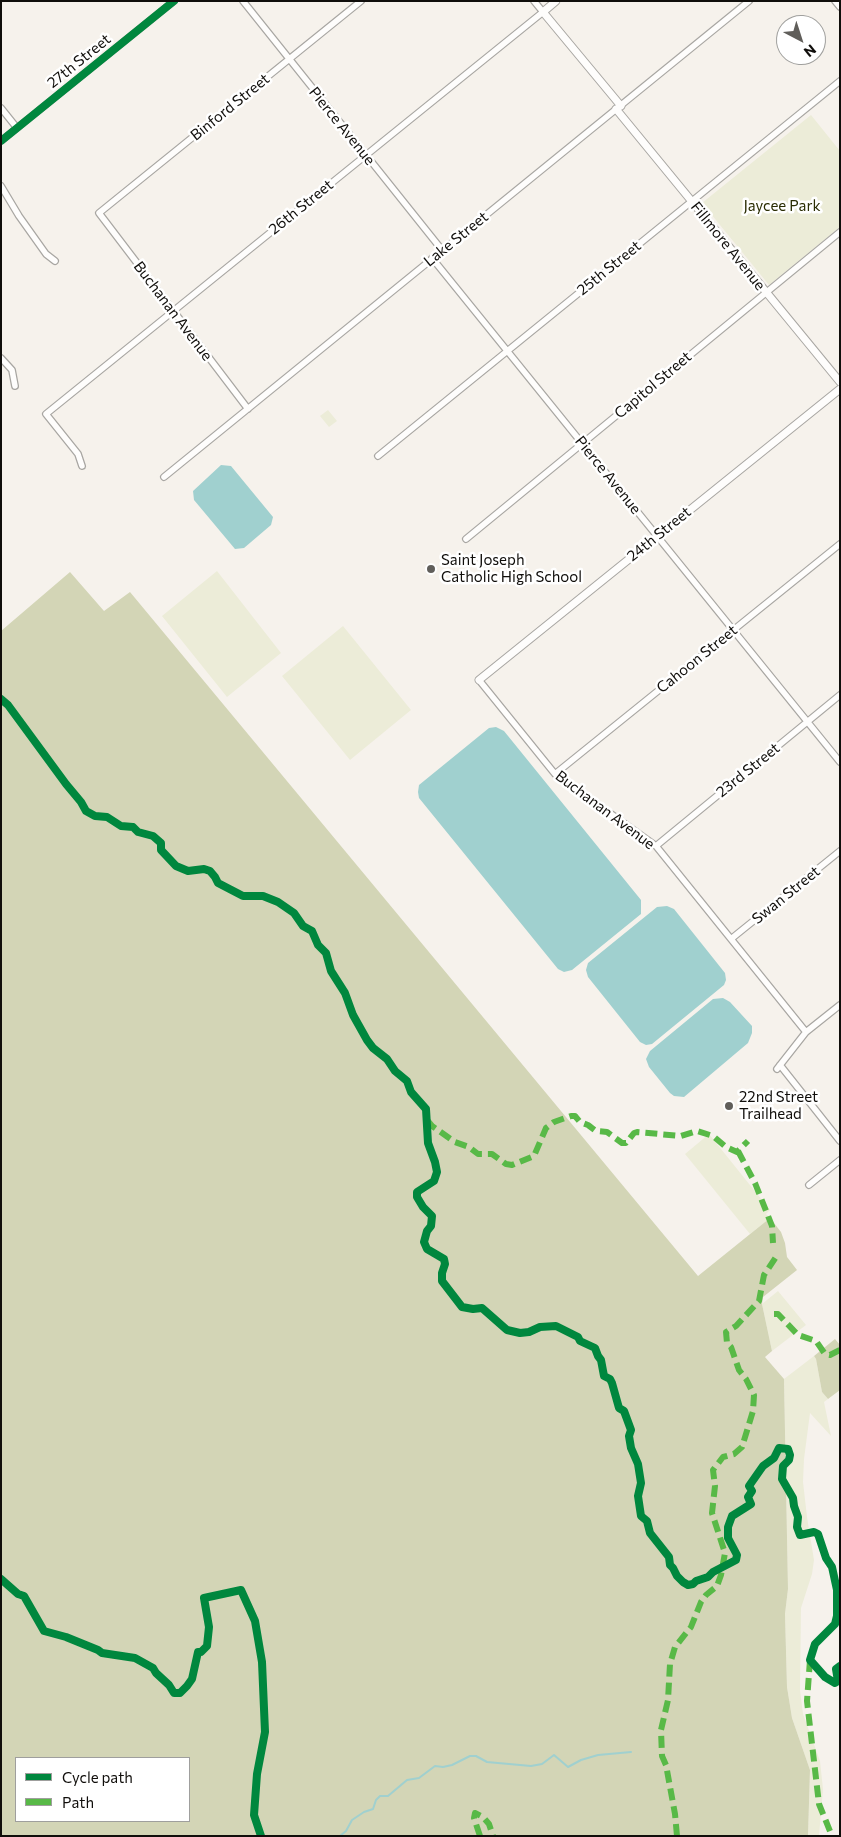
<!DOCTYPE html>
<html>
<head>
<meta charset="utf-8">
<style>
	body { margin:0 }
	#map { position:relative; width:841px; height:1837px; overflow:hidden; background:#f6f2ec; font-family:Commissioner,sans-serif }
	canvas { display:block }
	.frame { position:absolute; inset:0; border:2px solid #100e0b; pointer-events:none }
	.legend { position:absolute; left:15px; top:1757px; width:175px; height:65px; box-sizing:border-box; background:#fff; border:1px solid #9f9f9d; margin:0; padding:6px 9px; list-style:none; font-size:15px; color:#100e0b }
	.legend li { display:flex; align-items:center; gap:10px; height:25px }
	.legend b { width:25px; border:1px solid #9f9f9d }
	.north { position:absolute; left:776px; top:15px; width:50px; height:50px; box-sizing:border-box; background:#fff; border:1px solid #9f9f9d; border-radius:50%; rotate:140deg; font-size:14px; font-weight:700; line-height:20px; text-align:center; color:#100e0b }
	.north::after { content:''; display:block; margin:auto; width:18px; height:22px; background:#605e5a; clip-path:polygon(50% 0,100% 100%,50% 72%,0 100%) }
</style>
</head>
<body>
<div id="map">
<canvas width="841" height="1837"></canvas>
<div class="frame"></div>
<ul class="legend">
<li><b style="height:6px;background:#00873e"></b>Cycle path</li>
<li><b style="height:6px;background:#58b947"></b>Path</li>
</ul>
<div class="north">N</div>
</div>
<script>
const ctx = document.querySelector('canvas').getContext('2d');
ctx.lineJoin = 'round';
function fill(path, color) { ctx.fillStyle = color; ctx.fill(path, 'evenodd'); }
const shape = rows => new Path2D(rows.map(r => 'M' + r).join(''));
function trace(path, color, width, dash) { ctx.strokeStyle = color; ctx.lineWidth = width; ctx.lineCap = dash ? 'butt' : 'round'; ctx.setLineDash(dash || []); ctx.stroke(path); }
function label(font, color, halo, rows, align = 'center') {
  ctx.font = font + ' Commissioner,sans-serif'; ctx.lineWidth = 5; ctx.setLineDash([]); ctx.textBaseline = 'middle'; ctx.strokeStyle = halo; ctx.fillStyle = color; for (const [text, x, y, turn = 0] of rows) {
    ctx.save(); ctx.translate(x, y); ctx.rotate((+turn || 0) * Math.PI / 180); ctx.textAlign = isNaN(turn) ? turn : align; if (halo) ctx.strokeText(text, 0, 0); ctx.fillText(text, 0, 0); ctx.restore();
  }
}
fill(shape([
	[811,115,840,151,840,227,769,285,702,203],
	[328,410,337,421,329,427,320,416],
	[217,571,281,653,227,697,162,616],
	[343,626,411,710,350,760,282,676],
	[709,1134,770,1210,766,1214,770,1218,750,1234,685,1154],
	[778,1291,806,1325,772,1351,762,1304],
	[814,1356,816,1359,822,1392,828,1399,824,1402,831,1436,810,1413,804,1459,803,1482,807,1517,814,1560,812,1574,801,1608,800,1690,803,1714,820,1761,823,1789,819,1836,808,1836,810,1770,792,1718,787,1687,785,1614,788,1589,784,1379]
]), '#ececd8');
fill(shape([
	[70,572,104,611,130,592,698,1276,770,1218,781,1232,785,1243,787,1257,797,1270,763,1297,762,1304,772,1351,765,1357,784,1379,788,1589,785,1614,787,1687,792,1718,810,1770,808,1836,1,1836,1,631],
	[189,1758,189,1821,16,1821,16,1758],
	[835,1339,840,1345,840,1390,828,1399,822,1392,816,1359,814,1356]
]), '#d3d5b6');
fill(shape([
	[221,465,231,466,273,517,271,525,244,548,235,549,194,500,193,491],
	[496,727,504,731,641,900,641,914,572,970,564,972,558,969,419,798,418,792,419,785,489,728],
	[667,906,674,909,725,973,726,980,724,985,652,1044,646,1045,640,1042,588,977,586,970,588,963,657,907],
	[723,998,730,1002,752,1026,752,1033,748,1043,684,1097,674,1096,670,1093,649,1067,646,1059,650,1051,713,999]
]), '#a0d0cf');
trace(shape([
	[340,1836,346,1831,352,1820,364,1812,373,1809,376,1800,380,1796,388,1796,407,1780,419,1778,435,1766,443,1767,452,1765,470,1756,476,1756,487,1762,531,1766,542,1764,554,1755,568,1767,581,1760,598,1755,631,1752]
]), '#a0d0cf', 2);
const minor = shape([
	[243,1,442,250],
	[835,1,840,7],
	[1,108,17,128],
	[1,141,174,1],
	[1,186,19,216,46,254,55,261],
	[432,258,840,762],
	[1,358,12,370,15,386],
	[248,409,99,213,361,1],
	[378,456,840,81],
	[82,466,78,454,46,414,543,12,534,1],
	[164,477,749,1],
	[466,539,840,232],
	[479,680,555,774,656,846,806,1032],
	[555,774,840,544],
	[656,846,840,695],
	[731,939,840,851],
	[780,1065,840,1141],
	[777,1069,806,1032,840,1005],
	[809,1185,840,1160]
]);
const tertiary = shape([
	[556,1,543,12,621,106],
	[616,109,840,382],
	[479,680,840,389]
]);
trace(minor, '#a8a6a2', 8);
trace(tertiary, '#a8a6a2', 9);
trace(minor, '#fefdfc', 5.5);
trace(tertiary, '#fefdfc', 7);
trace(shape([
	[427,1120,432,1126,455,1142,469,1147,478,1154,492,1154,506,1164,512,1165,534,1156,546,1128,554,1122,571,1116,575,1116,580,1122,588,1125,596,1131,607,1132,622,1143,626,1143,634,1133,637,1132,681,1136,697,1131,713,1136,726,1147,737,1152,748,1141],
	[738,1151,755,1183,772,1226,773,1243],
	[774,1314,778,1314,798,1335,816,1341,825,1354,830,1355,840,1350],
	[810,1660,807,1701,819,1804,832,1836],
	[480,1836,474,1818,475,1813,483,1817,489,1824,493,1836],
	[677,1836,675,1814,666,1765,662,1756,661,1730,668,1700,670,1664,675,1647,691,1627,701,1602,706,1595,717,1586,721,1575,725,1553,712,1513,715,1486,713,1470,723,1457,734,1454,742,1447,753,1411,754,1395,746,1379,739,1370,731,1347,727,1343,726,1332,736,1326,759,1301,764,1275,776,1257]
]), '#58b947', 6, [12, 6]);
trace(shape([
	[1,141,174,1],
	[1,699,8,705,66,784,81,802,86,811,95,816,107,817,121,826,133,827,138,832,153,836,161,843,161,850,176,866,188,871,204,869,210,871,215,877,218,883,243,896,263,896,278,902,294,913,303,926,312,931,318,945,326,953,331,971,345,993,353,1015,367,1040,373,1048,387,1059,395,1071,407,1081,411,1092,426,1109,428,1143,435,1162,437,1172,434,1181,417,1192,417,1197,423,1207,432,1216,431,1226,427,1231,424,1242,427,1249,444,1259,445,1264,442,1273,442,1281,462,1307,473,1309,482,1308,507,1330,520,1333,529,1332,540,1327,556,1326,578,1337,580,1341,595,1348,598,1356,601,1360,604,1376,610,1379,612,1383,619,1408,624,1411,631,1430,629,1436,631,1448,638,1464,641,1483,638,1496,641,1516,647,1521,650,1533,669,1557,670,1565,673,1568,677,1576,683,1582,688,1585,693,1584,696,1581,708,1577,713,1572,736,1560,737,1555,728,1538,728,1527,732,1516,751,1504,748,1497,752,1491,749,1486,763,1466,774,1458,779,1448,788,1449,790,1455,789,1460,783,1466,782,1479,793,1498,794,1506,798,1517,797,1527,800,1535,814,1532,818,1534,826,1558,832,1567,837,1590,837,1616,835,1624,815,1644,810,1660,825,1677,835,1683,838,1681,836,1669,840,1666],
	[1,1579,18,1594,24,1596,44,1631,66,1637,98,1650,102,1653,135,1658,153,1668,156,1673,169,1685,174,1693,180,1693,187,1686,192,1679,198,1652,201,1652,207,1646,209,1627,204,1598,241,1590,255,1621,262,1662,265,1732,257,1774,254,1815,261,1836]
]), '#00873e', 8);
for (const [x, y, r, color] of [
	[431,569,5,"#605e5a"],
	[729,1106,5,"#605e5a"]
]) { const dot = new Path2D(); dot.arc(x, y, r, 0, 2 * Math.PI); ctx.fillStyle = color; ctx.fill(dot); trace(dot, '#fff', 2); }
label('15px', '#100e0b', '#fff', [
	["27th Street",79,61,-39],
	["Binford Street",230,107,-39],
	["Pierce Avenue",342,126,51],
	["26th Street",301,207,-39],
	["Lake Street",456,239,-39],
	["Fillmore Avenue",728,246,51],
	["25th Street",609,268,-39],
	["Buchanan Avenue",173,311,53],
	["Capitol Street",653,385,-40],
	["Pierce Avenue",608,475,51],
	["24th Street",659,534,-39],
	["Cahoon Street",697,659,-39],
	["23rd Street",748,770,-39],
	["Buchanan Avenue",605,810,37],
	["Swan Street",786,895,-39]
]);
label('15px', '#2a2d03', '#fff', [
	["Jaycee Park",782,206]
]);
label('15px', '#100e0b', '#fff', [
	["Saint Joseph",441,560],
	["Catholic High School",441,577],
	["22nd Street",739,1097],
	["Trailhead",739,1114]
], 'left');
</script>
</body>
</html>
